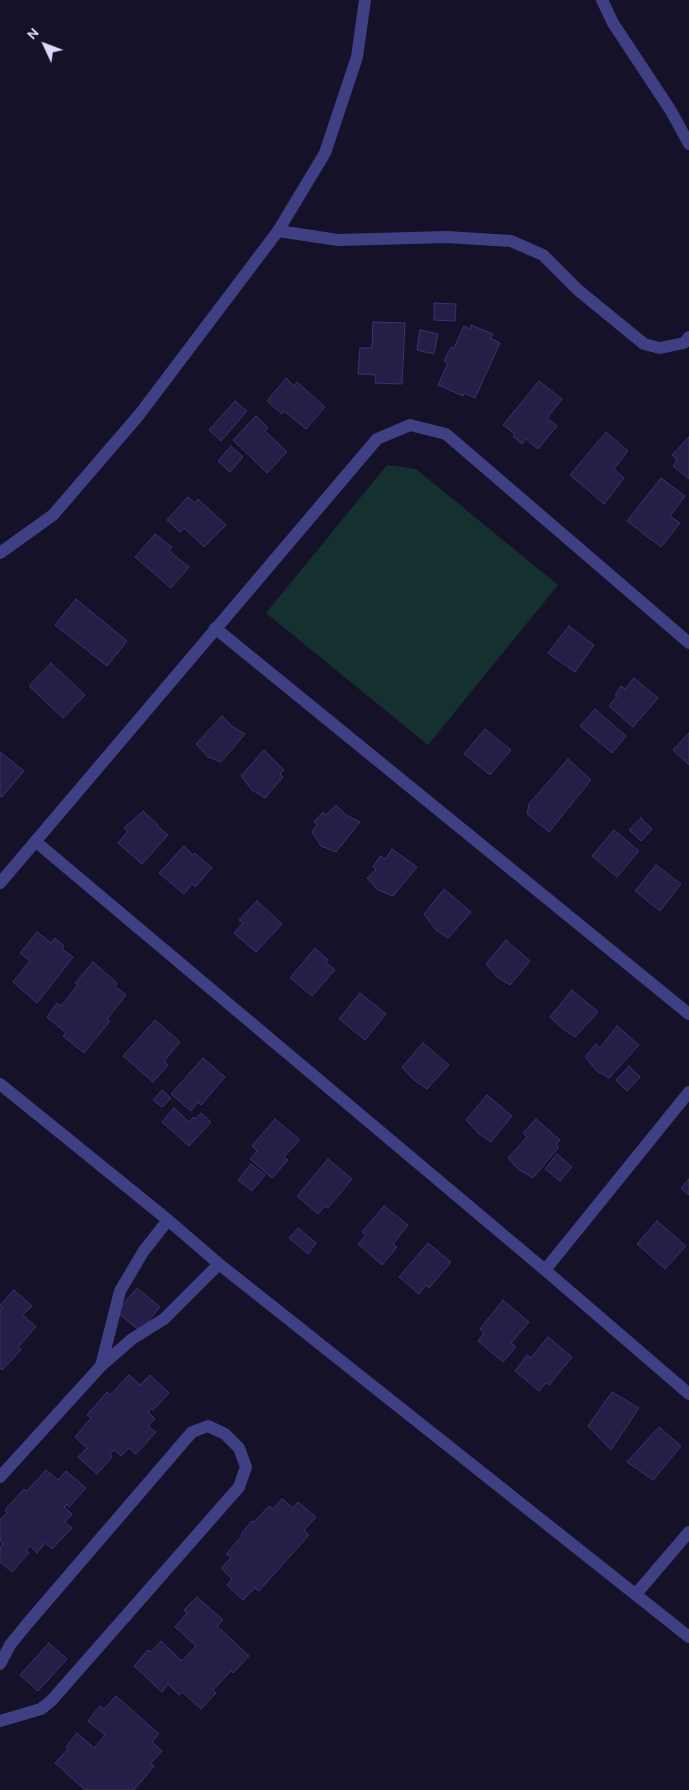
<!DOCTYPE html>
<html>
<head>
<meta charset="utf-8">
<style>
	body { margin:0 }
	#map { position:relative; width:689px; height:1790px; overflow:hidden; background:#141128; font-family:Overpass,sans-serif }
	canvas { display:block }
	.north { position:absolute; left:20px; top:20px; width:50px; height:50px; -webkit-text-stroke:4px #141128; paint-order:stroke; rotate:313deg; font-size:14px; font-weight:700; line-height:20px; text-align:center; color:#dddafd }
	.north::after { content:''; display:block; margin:auto; width:18px; height:22px; background:#dddafd; clip-path:polygon(50% 0,100% 100%,50% 72%,0 100%) }
</style>
</head>
<body>
<div id="map">
<canvas width="689" height="1790"></canvas>
<div class="north">N</div>
</div>
<script>
const ctx = document.querySelector('canvas').getContext('2d');
ctx.lineJoin = 'round';
function fill(path, color) { ctx.fillStyle = color; ctx.fill(path, 'evenodd'); }
const shape = rows => new Path2D(rows.map(r => 'M' + r).join(''));
function trace(path, color, width, dash) { ctx.strokeStyle = color; ctx.lineWidth = width; ctx.lineCap = dash ? 'butt' : 'round'; ctx.setLineDash(dash || []); ctx.stroke(path); }
fill(shape([
	[387,465,416,469,558,585,428,745,266,613]
]), '#15312f');
const building = shape([
	[434,303,456,304,455,321,434,320,434,303],
	[373,322,405,323,402,384,375,383,376,375,358,374,360,348,372,348,373,322],
	[471,325,493,334,490,338,500,343,475,398,464,393,463,396,438,385,448,363,444,361,451,347,454,348,464,326,470,329,471,325],
	[420,330,438,334,434,354,417,350,420,330],
	[286,378,294,386,297,382,325,407,306,429,284,411,282,414,267,401,286,378],
	[539,381,562,399,547,418,557,426,538,449,526,439,522,444,513,436,515,434,503,425,539,381],
	[235,401,247,411,221,441,209,430,235,401],
	[256,416,268,428,265,431,287,452,267,473,233,440,256,416],
	[606,432,628,451,614,469,624,478,604,504,570,475,606,432],
	[689,437,689,479,673,466,677,460,672,455,689,437],
	[231,446,243,457,230,472,218,461,231,446],
	[661,478,685,496,670,516,680,523,661,547,627,521,661,478],
	[188,497,195,503,198,499,226,525,204,547,184,528,180,532,167,520,188,497],
	[155,534,172,547,169,551,189,567,171,588,135,557,155,534],
	[76,599,127,641,107,666,55,625,76,599],
	[569,626,594,645,575,672,548,653,569,626],
	[51,663,85,695,63,718,29,686,51,663],
	[634,678,658,698,633,727,609,706,617,696,615,695,621,686,625,689,634,678],
	[595,709,626,736,612,753,580,726,595,709],
	[222,716,233,727,245,734,221,762,208,757,196,744,222,716],
	[485,729,511,750,490,775,464,754,485,729],
	[689,733,689,765,673,750,689,733],
	[264,750,284,770,280,774,283,777,265,798,252,790,241,776,264,750],
	[0,752,24,771,2,797,0,796,0,752],
	[568,759,591,780,549,832,527,814,529,804,568,759],
	[336,805,346,815,360,822,336,852,321,846,312,832,317,825,314,822,323,812,326,815,336,805],
	[143,811,158,825,157,826,168,835,142,864,118,843,128,831,124,828,143,811],
	[641,818,652,829,641,841,629,830,641,818],
	[614,830,639,851,617,877,592,856,614,830],
	[184,846,193,855,195,853,212,868,195,887,192,884,184,894,159,873,184,846],
	[392,849,417,867,393,896,378,890,367,878,376,870,373,867,380,856,385,859,392,849],
	[656,865,681,884,660,911,635,891,656,865],
	[444,889,471,912,448,938,436,930,424,914,444,889],
	[257,901,282,924,256,952,234,933,243,923,239,920,257,901],
	[37,932,51,943,55,938,64,946,62,949,73,957,37,1003,13,982,30,961,20,953,37,932],
	[506,940,530,961,510,985,497,977,486,964,506,940],
	[315,948,328,960,325,962,335,970,312,996,290,978,315,948],
	[93,962,117,983,115,986,126,995,107,1019,110,1021,84,1053,63,1036,66,1033,47,1017,57,1003,61,1006,78,985,75,983,93,962],
	[572,990,598,1012,575,1037,563,1029,550,1017,572,990],
	[360,993,386,1014,365,1040,339,1019,360,993],
	[155,1020,180,1042,164,1061,168,1065,153,1082,123,1056,155,1020],
	[617,1026,639,1045,609,1078,597,1071,585,1057,596,1044,600,1048,617,1026],
	[423,1043,449,1065,427,1089,413,1079,402,1067,423,1043],
	[203,1058,225,1077,201,1105,198,1102,191,1111,171,1094,203,1058],
	[629,1066,640,1077,627,1091,616,1080,629,1066],
	[162,1090,171,1098,162,1107,153,1100,162,1090],
	[487,1095,512,1116,491,1142,479,1134,466,1120,487,1095],
	[174,1108,189,1122,194,1117,196,1119,201,1113,211,1122,189,1146,162,1122,174,1108],
	[275,1119,300,1140,284,1157,288,1160,272,1178,250,1159,257,1151,252,1146,275,1119],
	[536,1119,560,1140,556,1145,559,1147,533,1178,518,1169,508,1158,527,1137,523,1133,536,1119],
	[557,1154,572,1167,560,1181,545,1169,557,1154],
	[328,1159,352,1179,328,1208,325,1206,318,1214,297,1196,328,1159],
	[251,1164,265,1175,252,1191,238,1180,251,1164],
	[689,1179,689,1195,681,1188,689,1179],
	[384,1206,408,1225,393,1244,397,1247,382,1265,358,1244,366,1235,362,1232,384,1206],
	[657,1221,686,1246,665,1269,637,1244,657,1221],
	[298,1228,316,1243,308,1254,289,1238,298,1228],
	[428,1243,451,1262,429,1288,426,1285,419,1294,399,1277,428,1243],
	[137,1288,160,1307,140,1331,117,1312,137,1288],
	[14,1290,32,1306,23,1315,36,1327,18,1347,21,1350,2,1370,0,1368,0,1310,2,1308,0,1305,14,1290],
	[503,1300,529,1322,511,1343,516,1347,503,1362,478,1341,484,1333,480,1329,503,1300],
	[548,1337,572,1357,549,1385,546,1383,539,1391,515,1371,527,1355,531,1358,548,1337],
	[129,1375,140,1385,150,1375,169,1393,153,1410,151,1409,148,1412,155,1419,148,1426,156,1432,136,1454,129,1448,121,1456,114,1450,110,1454,112,1457,97,1474,78,1457,87,1448,75,1437,91,1418,87,1415,107,1392,110,1395,129,1375],
	[612,1392,639,1408,611,1450,588,1426,612,1392],
	[659,1427,681,1446,653,1480,627,1462,659,1427],
	[46,1470,58,1480,66,1471,86,1488,69,1507,67,1504,64,1507,72,1514,65,1522,72,1528,52,1549,45,1543,37,1553,30,1546,26,1550,29,1553,12,1572,0,1562,0,1547,3,1544,0,1541,0,1520,7,1513,5,1510,24,1489,27,1491,46,1470],
	[282,1499,293,1508,298,1502,316,1517,304,1530,309,1535,259,1591,255,1588,243,1600,227,1585,232,1579,221,1568,231,1558,226,1554,242,1536,241,1534,252,1521,254,1522,269,1506,273,1509,282,1499],
	[197,1597,223,1620,217,1626,249,1656,233,1673,231,1671,213,1690,216,1693,201,1709,182,1692,179,1695,168,1684,162,1692,134,1666,148,1650,151,1652,161,1641,182,1661,196,1646,175,1627,187,1613,184,1610,197,1597],
	[49,1643,67,1659,38,1691,20,1675,49,1643],
	[116,1696,159,1734,152,1742,162,1751,151,1763,154,1766,134,1790,85,1790,55,1763,68,1749,66,1747,77,1733,94,1748,105,1735,88,1721,100,1706,104,1709,116,1696]
]);
fill(building, '#251f48');
trace(building, '#3c3272', 1);
trace(shape([
	[602,0,613,23,671,111,689,144],
	[278,231,338,240,446,237,511,241,543,255,578,290,644,344,660,348,684,343,689,337],
	[0,553,53,515,139,415,278,231,325,153,357,57,365,0],
	[215,628,689,1014],
	[35,841,545,1270,689,1394],
	[0,883,377,439,410,425,446,434,689,643],
	[0,1084,168,1220,219,1264,689,1637],
	[545,1270,689,1092],
	[101,1366,120,1291,143,1252,168,1220],
	[0,1477,101,1366,132,1339,164,1319,219,1264],
	[636,1594,689,1532],
	[0,1664,10,1645,27,1624,192,1432,208,1426,225,1434,239,1448,246,1467,239,1487,52,1700,41,1709,0,1721]
]), '#3f4084', 12);
</script>
</body>
</html>
